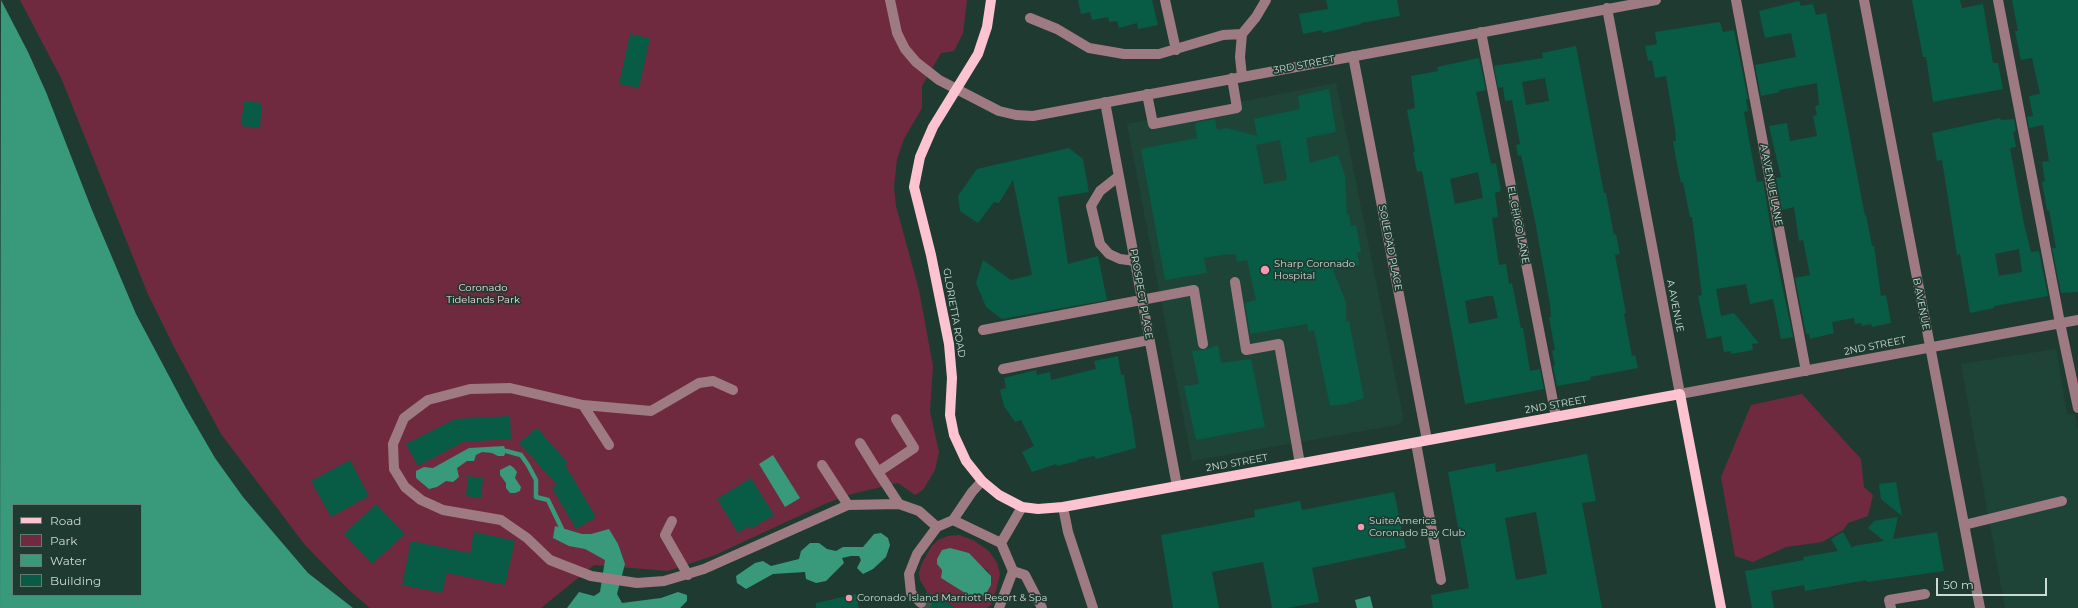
<!DOCTYPE html>
<html>
<head>
<meta charset="utf-8">
<style>
	body { margin:0 }
	#map { position:relative; width:2078px; height:608px; overflow:hidden; background:#1f3b31; font-family:Montserrat,sans-serif }
	canvas { display:block }
	.legend { position:absolute; left:12px; top:504px; width:130px; height:92px; box-sizing:border-box; background:#1f3b31; border:1px solid #647b72; margin:0; padding:5px 7px; list-style:none; font-size:12px; color:#cbdbd4 }
	.legend li { display:flex; align-items:center; gap:8px; height:20px }
	.legend b { width:20px; border:1px solid #647b72 }
	.scale { position:absolute; left:1936px; top:578px; width:111px; height:18px; box-sizing:border-box; border:2px solid #cbdbd4; border-top:0; padding-left:5px; font-size:12px; line-height:14px; white-space:nowrap; color:#cbdbd4; -webkit-text-stroke:3px #1f3b31; paint-order:stroke }
</style>
</head>
<body>
<div id="map">
<canvas width="2078" height="608"></canvas>
<ul class="legend">
<li><b style="height:5px;background:#fec3d1"></b>Road</li>
<li><b style="height:11px;background:#6f2a40"></b>Park</li>
<li><b style="height:11px;background:#38997b"></b>Water</li>
<li><b style="height:11px;background:#085b45"></b>Building</li>
</ul>
<div class="scale">50 m</div>
</div>
<script>
const ctx = document.querySelector('canvas').getContext('2d');
ctx.lineJoin = 'round';
function fill(path, color) { ctx.fillStyle = color; ctx.fill(path, 'evenodd'); }
const shape = rows => new Path2D(rows.map(r => 'M' + r).join(''));
function trace(path, color, width, dash) { ctx.strokeStyle = color; ctx.lineWidth = width; ctx.lineCap = dash ? 'butt' : 'round'; ctx.setLineDash(dash || []); ctx.stroke(path); }
function label(font, color, halo, rows, align = 'center') {
  ctx.font = font + ' Montserrat,sans-serif'; ctx.lineWidth = 3.5; ctx.setLineDash([]); ctx.textBaseline = 'middle'; ctx.strokeStyle = halo; ctx.fillStyle = color; for (const [text, x, y, turn = 0] of rows) {
    ctx.save(); ctx.translate(x, y); ctx.rotate((+turn || 0) * Math.PI / 180); ctx.textAlign = isNaN(turn) ? turn : align; if (halo) ctx.strokeText(text, 0, 0); ctx.fillText(text, 0, 0); ctx.restore();
  }
}
fill(shape([
	[1336,83,1403,416,1402,421,1397,425,1192,461,1127,124],
	[2056,349,2067,414,2075,415,2078,431,2078,608,2005,608,1961,364]
]), '#1e4437');
fill(shape([
	[20,0,967,0,963,33,954,51,941,53,922,86,922,108,904,139,897,159,894,187,896,206,919,290,933,366,930,412,939,452,935,470,923,490,915,495,898,483,852,494,827,503,715,555,668,571,594,565,541,608,370,608,351,592,305,545,221,434,174,347,147,292,62,80],
	[1802,394,1861,459,1864,487,1873,495,1868,516,1848,523,1843,530,1822,542,1786,547,1753,562,1735,556,1721,477,1751,405],
	[959,535,973,540,989,551,997,563,1000,574,997,587,991,605,987,608,956,608,927,592,920,580,919,573,921,565,931,547,938,540,948,536],
	[964,552,969,553,979,565,987,570,991,576,990,585,941,578,942,570]
]), '#6f2a40');
fill(shape([
	[1,0,28,52,46,92,92,210,136,314,186,408,215,458,243,497,308,573,353,608,0,608],
	[13,505,141,505,141,595,13,595],
	[504,446,506,451,504,456,498,456,492,453,482,452,476,455,474,461,467,461,457,468,459,477,453,482,446,481,437,487,429,489,416,478,416,471,424,467,433,468,469,448],
	[773,455,800,498,785,507,759,464],
	[510,465,514,468,517,472,515,478,521,487,520,491,515,493,510,493,506,488,506,483,500,475,500,470],
	[555,526,582,534,591,534,609,529,618,544,625,564,617,594,622,603,661,598,678,592,687,595,687,601,680,608,567,608,579,592,594,596,600,592,605,560,585,549,569,546,553,538],
	[881,533,888,538,890,545,886,557,873,569,863,574,857,568,861,560,859,556,851,556,842,558,844,563,826,581,816,583,806,579,805,572,773,574,746,589,737,583,736,576,755,563,763,561,771,566,799,559,801,551,810,543,819,543,827,549,836,551,843,547,863,547,874,534],
	[950,548,969,553,991,576,991,585,987,592,978,601,941,578,942,570,937,564,937,559,942,550],
	[1370,596,1373,608,1357,608,1355,600]
]), '#38997b');
trace(shape([
	[506,451,521,455,528,465,536,480,536,497,548,500,562,529]
]), '#38997b', 4.5);
fill(shape([
	[1078,0,1152,0,1158,25,1138,29,1137,23,1119,28,1117,21,1109,22,1108,17,1092,20,1090,12,1081,14],
	[1326,0,1397,0,1400,16,1361,23,1361,24,1323,33,1322,30,1303,34,1299,14,1328,9],
	[1912,0,1960,0,1962,8,1983,4,1993,63,1998,63,2003,89,1933,102,1926,57,1923,57],
	[2012,0,2078,0,2078,292,2061,293,2052,248,2056,248,2049,210,2047,211,2042,182,2045,181,2042,162,2049,161,2043,125,2029,128,2027,117,2033,116,2029,96,2040,94,2032,58,2021,60,2015,31,2018,31],
	[1799,1,1801,6,1813,4,1816,15,1826,13,1865,216,1866,215,1872,246,1874,246,1881,296,1886,295,1891,323,1872,327,1871,324,1862,326,1861,323,1855,324,1854,318,1832,322,1834,333,1810,339,1809,334,1806,334,1795,278,1810,275,1803,240,1799,241,1794,207,1782,210,1776,178,1781,177,1769,126,1787,123,1790,141,1817,136,1813,116,1817,115,1815,106,1819,105,1817,83,1779,90,1780,92,1761,96,1755,65,1796,57,1791,33,1765,38,1759,11],
	[1720,22,1723,32,1734,30,1748,99,1746,99,1748,111,1744,112,1750,145,1757,182,1763,181,1774,247,1793,337,1781,339,1773,299,1750,304,1746,284,1716,289,1721,316,1734,313,1759,343,1752,344,1753,350,1731,354,1731,351,1724,352,1721,336,1707,339,1698,296,1702,295,1692,217,1690,217,1683,182,1681,183,1676,159,1673,141,1676,141,1675,129,1666,76,1655,78,1652,60,1648,61,1645,46,1657,44,1655,32],
	[630,34,650,38,639,88,619,84],
	[1576,46,1604,193,1606,193,1614,235,1616,234,1620,254,1615,255,1626,313,1624,314,1632,356,1635,355,1638,368,1590,377,1591,380,1557,386,1553,366,1555,366,1552,351,1555,350,1549,317,1551,317,1550,304,1535,221,1521,155,1518,156,1516,145,1520,144,1512,100,1505,101,1503,87,1498,88,1494,66,1543,58,1542,53],
	[1545,78,1549,101,1526,105,1522,82],
	[1479,58,1486,90,1476,92,1491,164,1496,163,1501,191,1495,193,1498,217,1492,218,1499,265,1506,264,1509,284,1512,283,1521,328,1523,328,1530,371,1540,369,1544,389,1465,404,1422,171,1417,172,1413,152,1415,152,1407,110,1415,108,1411,76,1438,71,1437,67],
	[1478,172,1483,198,1455,204,1450,179],
	[1487,296,1493,296,1498,318,1469,324,1465,301],
	[1329,89,1336,132,1306,138,1310,163,1338,155,1345,176,1347,215,1349,214,1351,226,1356,225,1361,252,1357,253,1359,265,1333,270,1346,302,1346,321,1349,321,1364,398,1346,404,1330,406,1314,330,1308,331,1307,324,1250,334,1245,303,1256,300,1247,260,1237,262,1236,254,1229,255,1228,254,1204,258,1207,273,1165,280,1141,149,1197,138,1195,123,1215,119,1217,130,1227,128,1257,136,1254,119,1300,109,1298,96],
	[1280,140,1287,180,1264,184,1256,145],
	[244,101,262,103,260,128,241,126],
	[2000,118,2001,120,2014,119,2016,131,2013,132,2016,147,2010,148,2024,224,2031,252,2039,251,2048,296,1994,306,1994,308,1970,313,1960,254,1957,255,1942,160,1937,161,1932,133],
	[2019,249,2022,272,1999,276,1995,254],
	[1069,148,1083,159,1089,192,1058,197,1068,264,1098,256,1107,300,1002,319,986,307,976,283,983,260,1011,280,1032,275,1013,180,999,203,994,202,978,223,960,211,958,196,977,169],
	[1218,345,1221,363,1251,359,1265,427,1196,440,1184,386,1199,384,1192,351,1204,350],
	[1118,356,1121,375,1124,375,1130,414,1131,413,1136,448,1096,459,1094,456,1077,460,1077,461,1057,466,1056,464,1032,472,1022,452,1034,446,1021,420,1015,422,1004,406,1000,390,1006,388,1004,378,1036,370,1037,375,1050,372,1051,380,1096,369,1094,361],
	[510,416,511,439,463,442,418,466,406,444,455,419],
	[537,428,568,463,565,465,596,517,576,529,552,488,557,485,519,443],
	[1587,454,1596,501,1582,503,1602,608,1433,608,1431,595,1469,588,1448,472,1495,463,1496,472],
	[1536,512,1547,574,1516,580,1505,518],
	[350,460,369,496,331,517,311,481],
	[468,476,483,478,481,498,466,496],
	[751,478,774,515,751,529,749,526,738,533,717,499],
	[1896,482,1902,516,1881,499,1879,484],
	[1394,492,1406,548,1312,568,1319,602,1287,608,1272,608,1263,562,1212,572,1219,608,1173,608,1161,535,1255,517,1254,510,1300,501,1302,510],
	[376,504,405,534,372,564,344,534],
	[1898,517,1893,539,1937,532,1944,571,1867,582,1867,580,1805,591,1804,585,1771,591,1774,608,1752,608,1745,571,1804,560,1803,557,1838,551,1831,539,1843,532,1852,548,1854,546,1884,541,1868,528,1874,521],
	[474,532,515,541,505,585,447,573,442,593,402,585,411,541,470,553],
	[927,592,956,608,925,608,927,602,924,597],
	[856,594,859,608,816,608,816,603]
]), '#085b45');
trace(shape([
	[921,603,930,608]
]), '#395349', 10, [10, 5]);
trace(shape([
	[890,0,897,33,905,49,916,62,939,80,999,111,1016,115,1033,116,1656,0],
	[1165,0,1176,50],
	[1736,0,1806,371],
	[1864,0,1980,608],
	[1998,0,2060,323,2078,408],
	[1607,8,1680,394,2078,320],
	[1030,18,1057,29,1089,48,1124,54,1159,54,1223,35,1242,34],
	[1481,32,1556,417],
	[1353,56,1427,440],
	[1242,76,1240,57,1242,34,1256,17,1266,0],
	[1147,94,1153,124,1237,108,1232,78],
	[1105,102,1177,486],
	[1119,176,1100,191,1091,206,1100,244,1109,254,1120,259,1135,261],
	[1235,282,1246,350,1279,344,1300,464],
	[983,330,1194,290,1203,344],
	[1003,369,1149,340],
	[733,390,713,381,699,383,651,411,583,405,510,388,470,389,428,400,404,418,393,444,394,469,405,487,421,500,443,510,501,520,527,538,550,560,591,576,637,583,664,581,704,569,848,505,899,504,919,511,937,527],
	[583,405,609,445],
	[860,443,878,472,914,448,896,419],
	[1416,443,1441,580],
	[822,465,848,505],
	[878,472,899,504],
	[1063,507,1068,532,1093,608],
	[953,520,972,492,982,481],
	[672,521,665,535,688,575],
	[1964,525,2062,501],
	[1001,543,1022,507],
	[1013,571,1025,575,1042,608],
	[921,603,911,593,909,574,917,554,937,527,953,520,1001,543,1013,571,999,608],
	[1891,608,1889,600,1925,594]
]), '#9e7a82', 10);
trace(shape([
	[991,0,987,27,978,54,933,127,920,157,914,187,931,255,949,344,952,378,950,415,954,435,966,461,982,481,999,495,1022,507,1038,509,1063,507,1680,394,1721,608]
]), '#fec3d1', 10);
for (const [x, y, r, color] of [
	[1265,270,5,"#f19ab0"],
	[1361,527,4,"#f19ab0"],
	[849,598,4,"#f19ab0"]
]) { const dot = new Path2D(); dot.arc(x, y, r, 0, 2 * Math.PI); ctx.fillStyle = color; ctx.fill(dot); trace(dot, '#1f3b31', 1.5); }
label('10px', '#cbdbd4', '#1f3b31', [
	["3RD STREET",1304,65,-11],
	["A AVENUE LANE",1771,185,79],
	["EL CHICO LANE",1518,225,79],
	["SOLEDAD PLACE",1390,248,79],
	["PROSPECT PLACE",1141,294,80],
	["B AVENUE",1921,304,79],
	["A AVENUE",1675,306,79],
	["GLORIETTA ROAD",954,313,80],
	["2ND STREET",1875,346,-11],
	["2ND STREET",1556,405,-10],
	["2ND STREET",1237,463,-10]
]);
label('10px', '#cbdbd4', '#1f3b31', [
	["Sharp Coronado",1274,264],
	["Hospital",1274,276],
	["SuiteAmerica",1369,521],
	["Coronado Bay Club",1369,533],
	["Coronado Island Marriott Resort & Spa",857,598]
], 'left');
label('10px', '#f2dbe0', '#1f3b31', [
	["Coronado",483,288],
	["Tidelands Park",483,300]
]);
</script>
</body>
</html>
